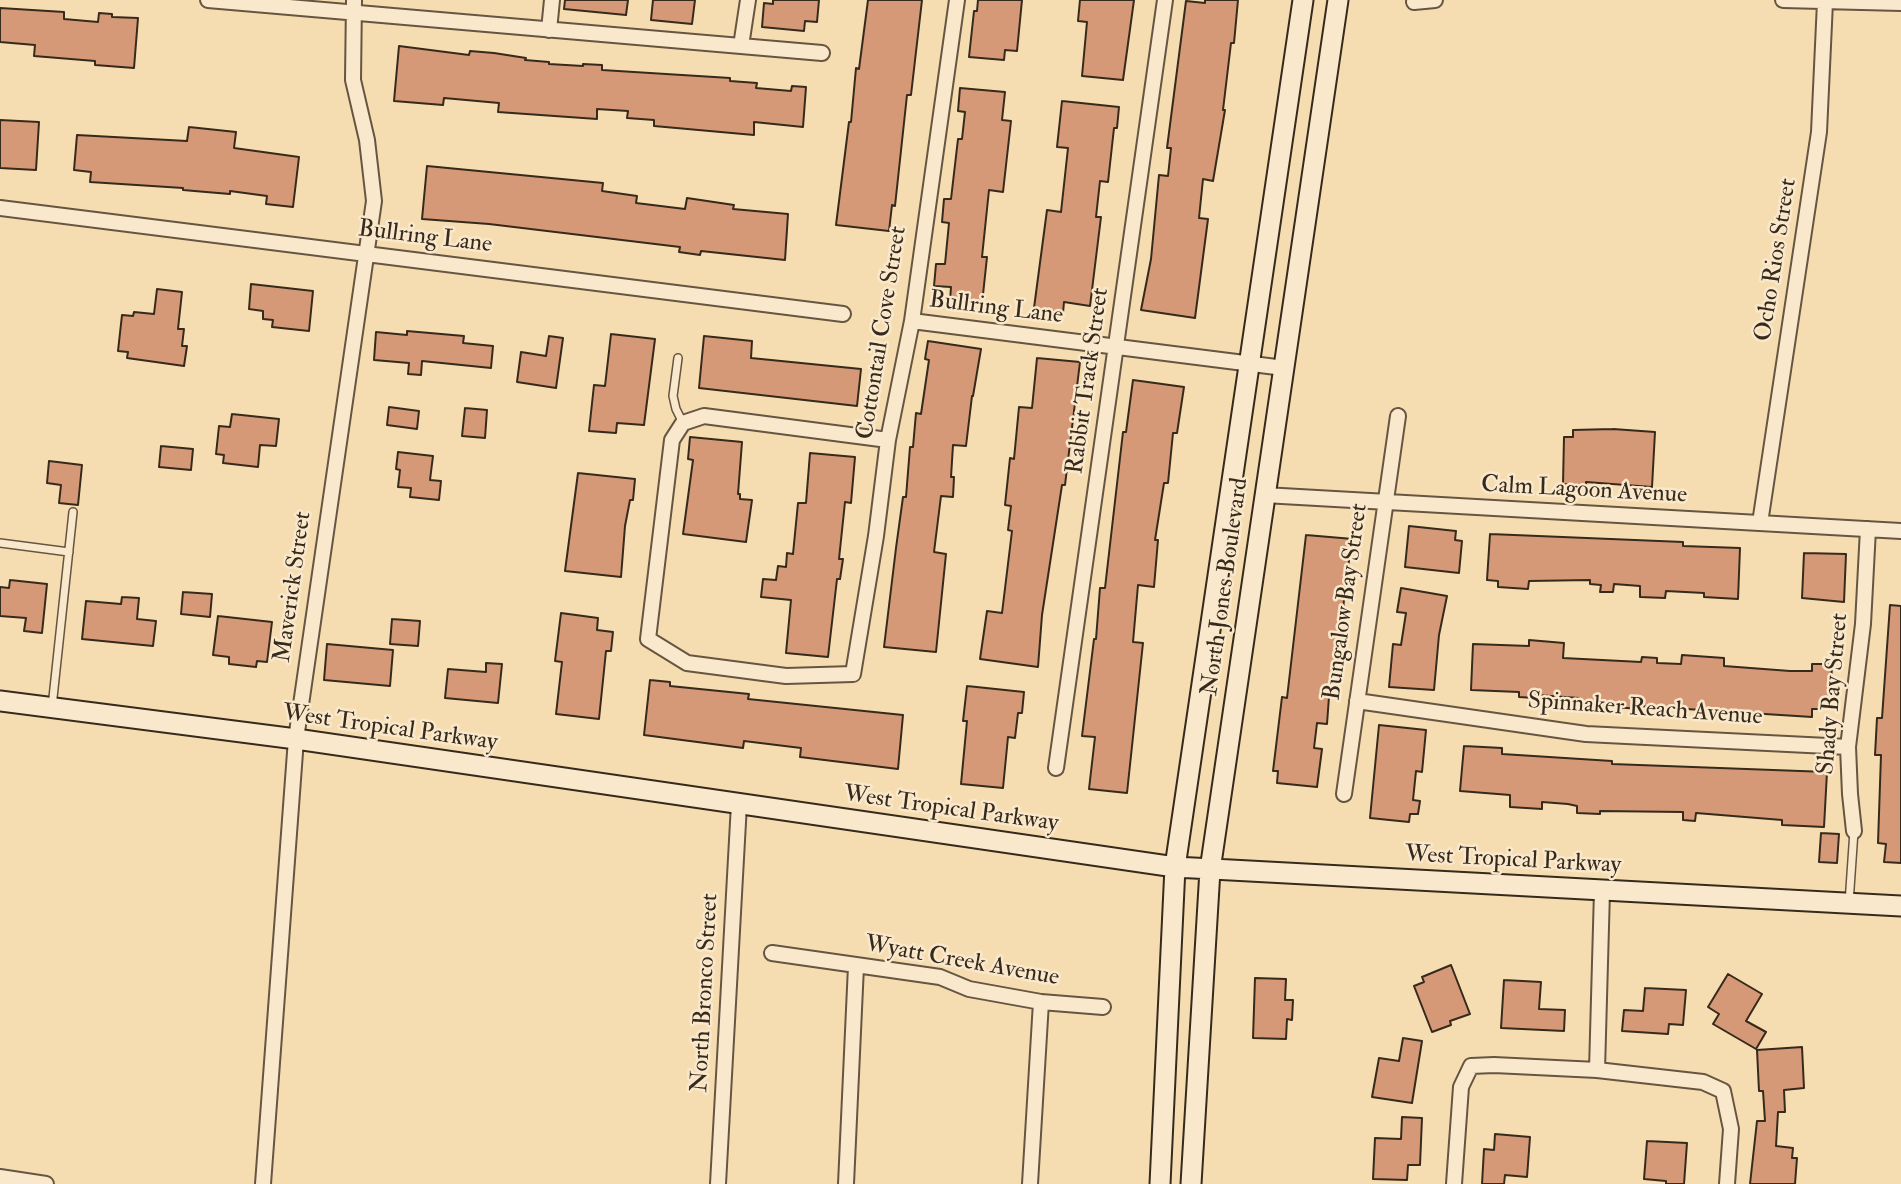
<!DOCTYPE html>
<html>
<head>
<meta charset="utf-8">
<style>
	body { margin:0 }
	canvas { display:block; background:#f6dcb1 }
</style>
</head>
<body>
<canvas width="1901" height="1184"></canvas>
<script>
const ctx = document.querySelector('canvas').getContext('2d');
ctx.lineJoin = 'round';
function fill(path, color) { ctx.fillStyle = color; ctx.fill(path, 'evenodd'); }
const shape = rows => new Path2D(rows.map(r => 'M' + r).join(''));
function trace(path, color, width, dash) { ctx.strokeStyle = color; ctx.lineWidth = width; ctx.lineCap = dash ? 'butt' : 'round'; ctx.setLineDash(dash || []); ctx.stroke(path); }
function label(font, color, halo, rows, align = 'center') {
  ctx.font = font + ' "IM FELL Double Pica",serif'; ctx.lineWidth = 5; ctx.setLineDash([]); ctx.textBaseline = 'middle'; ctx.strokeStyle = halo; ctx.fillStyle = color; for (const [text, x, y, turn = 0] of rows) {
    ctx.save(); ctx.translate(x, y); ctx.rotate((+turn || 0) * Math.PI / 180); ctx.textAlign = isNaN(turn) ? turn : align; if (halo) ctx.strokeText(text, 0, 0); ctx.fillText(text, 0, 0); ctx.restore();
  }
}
const building = shape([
	[565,0,628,0,626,15,564,9,565,0],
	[653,0,695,0,692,24,651,20,653,0],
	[773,0,819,0,817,22,805,21,804,31,762,27,764,3,773,4,773,0],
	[868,0,922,0,911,95,907,95,895,206,892,205,889,231,836,225,849,122,851,122,856,68,859,69,868,0],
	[978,0,1022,0,1017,51,1005,50,1004,60,969,57,974,11,977,11,978,0],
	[1080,0,1134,0,1123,80,1082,76,1087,22,1078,21,1080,0],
	[1205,0,1238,0,1234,43,1231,43,1223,110,1225,110,1213,181,1203,179,1199,218,1208,219,1195,318,1141,310,1151,259,1159,175,1168,176,1171,148,1167,148,1186,1,1205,3,1205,0],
	[0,8,64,12,64,19,98,22,99,13,112,14,112,17,138,18,134,68,95,65,95,61,34,56,35,45,0,42,0,8],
	[399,46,469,55,470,51,494,53,526,58,525,60,549,62,549,64,583,66,583,64,602,65,602,70,730,78,730,81,757,83,756,88,791,91,792,86,806,87,803,127,754,122,754,135,654,126,654,120,627,118,628,111,597,109,597,119,498,112,499,103,444,98,443,105,394,101,399,46],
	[960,88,1005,92,1002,120,1011,121,1003,192,989,190,982,257,987,257,982,304,950,301,951,287,934,286,936,264,945,264,949,223,942,222,944,199,951,199,958,139,962,139,965,112,958,111,960,88],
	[1062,101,1119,107,1117,128,1114,128,1108,182,1100,181,1096,217,1101,217,1090,306,1064,302,1063,313,1034,308,1047,210,1061,212,1068,148,1057,147,1062,101],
	[0,120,39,122,36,170,0,168,0,120],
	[189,127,236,132,234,148,299,157,293,207,266,204,267,196,230,191,230,194,206,192,183,190,183,188,90,182,91,172,74,170,77,135,187,141,189,127],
	[427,166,603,183,602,191,637,196,636,203,685,209,687,198,734,205,733,209,788,214,785,260,701,251,700,255,679,252,680,247,489,224,422,219,427,166],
	[251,284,313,291,309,331,272,327,273,320,263,319,263,311,249,309,251,284],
	[157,289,182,292,178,329,184,329,182,346,187,346,184,366,127,358,128,352,118,351,122,315,133,316,134,312,154,314,157,289],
	[407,331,464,336,463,343,493,346,491,368,422,361,421,375,408,374,409,363,374,360,376,332,407,335,407,331],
	[611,334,655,339,644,425,617,423,616,433,589,431,594,385,605,386,611,334],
	[549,336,563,338,556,388,517,382,521,352,546,356,549,336],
	[704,336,752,341,751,358,861,369,857,406,699,388,704,336],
	[928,341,981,349,973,396,972,396,966,446,953,445,951,477,954,477,953,497,941,496,934,552,946,554,936,652,884,647,896,548,903,497,906,497,910,447,913,447,916,413,921,414,929,360,925,359,928,341],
	[1037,358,1080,362,1065,485,1062,485,1042,615,1038,667,980,659,987,611,1002,613,1012,531,1008,530,1011,506,1005,505,1010,458,1014,459,1019,407,1032,408,1037,358],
	[1133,380,1184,387,1177,433,1173,433,1168,483,1164,483,1155,540,1158,540,1154,587,1138,585,1133,642,1143,643,1127,793,1089,789,1095,737,1082,736,1094,639,1096,639,1100,588,1105,588,1123,432,1126,432,1133,380],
	[389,407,419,411,417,429,387,425,389,407],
	[465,408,487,410,485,438,462,436,465,408],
	[232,414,279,419,276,446,260,445,258,467,223,463,224,455,216,454,219,426,230,427,232,414],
	[1613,429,1655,432,1652,487,1586,482,1586,485,1563,484,1564,437,1573,437,1573,430,1613,429],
	[690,437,742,442,738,494,740,494,740,499,752,500,746,542,683,534,693,460,688,459,690,437],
	[161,446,193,449,191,470,159,467,161,446],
	[398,452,433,456,430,480,441,481,439,500,410,497,411,488,398,487,400,470,396,469,398,452],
	[810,453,855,457,851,503,845,502,839,559,843,559,840,579,837,579,828,657,786,653,791,600,761,597,763,579,776,580,778,566,786,567,787,553,793,554,798,503,806,503,810,453],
	[49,461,82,465,78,505,59,503,61,485,47,483,49,461],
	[578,473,635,479,633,500,630,500,625,526,621,577,565,571,578,473],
	[1409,526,1456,531,1455,540,1462,541,1459,573,1405,567,1409,526],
	[1490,534,1683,542,1683,546,1740,548,1738,599,1704,597,1704,593,1666,591,1665,598,1640,597,1640,586,1614,584,1613,592,1600,592,1601,585,1590,584,1590,580,1529,581,1528,589,1498,587,1498,581,1487,580,1490,534],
	[1306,535,1353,539,1346,577,1342,622,1339,622,1333,684,1330,683,1327,724,1317,723,1314,748,1322,749,1317,787,1277,783,1278,771,1273,771,1282,697,1287,698,1306,535],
	[1804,553,1846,554,1844,602,1802,598,1804,553],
	[10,580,47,584,42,633,24,631,26,618,0,616,0,587,9,588,10,580],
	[1401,588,1447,596,1439,635,1434,690,1389,687,1393,644,1401,645,1406,613,1397,612,1401,588],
	[183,592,212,594,210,617,181,614,183,592],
	[122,597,139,598,137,619,156,621,153,646,82,639,86,601,121,604,122,597],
	[1890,605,1901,606,1901,863,1884,862,1886,844,1878,843,1881,755,1875,755,1877,718,1882,718,1890,605],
	[561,613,598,618,597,630,613,632,611,651,606,651,599,719,556,714,562,662,555,661,561,613],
	[218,616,272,622,267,662,257,661,256,667,229,664,229,657,213,655,218,616],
	[392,619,420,621,418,646,390,644,392,619],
	[1529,640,1564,643,1563,658,1641,662,1642,657,1657,658,1657,663,1681,664,1682,655,1724,658,1724,666,1790,671,1812,671,1812,664,1832,664,1830,709,1812,709,1812,717,1639,706,1639,709,1579,704,1579,698,1536,695,1535,698,1519,697,1519,692,1471,690,1473,644,1529,646,1529,640],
	[327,644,393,650,390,686,324,680,327,644],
	[486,663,502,664,498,703,445,698,448,669,486,672,486,663],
	[650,680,670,682,670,686,749,694,748,699,903,715,898,769,800,757,801,748,744,741,743,748,644,735,650,680],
	[967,686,1024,692,1022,713,1018,713,1015,738,1008,737,1003,788,961,784,967,721,963,721,967,686],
	[1379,725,1426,730,1422,772,1416,771,1413,800,1420,801,1418,814,1410,814,1409,822,1370,818,1379,725],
	[1464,746,1502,748,1502,754,1612,761,1612,764,1827,772,1824,827,1782,825,1782,820,1696,813,1695,821,1683,820,1683,812,1600,811,1600,814,1577,813,1577,806,1568,804,1542,802,1542,809,1510,807,1510,795,1460,791,1464,746],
	[1821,833,1839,834,1837,863,1819,862,1821,833],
	[1451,965,1470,1014,1450,1021,1451,1025,1432,1032,1414,986,1424,982,1422,977,1451,965],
	[1728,974,1762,994,1746,1021,1766,1032,1756,1049,1713,1024,1719,1014,1708,1007,1728,974],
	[1255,978,1286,979,1285,1000,1293,1000,1292,1020,1287,1019,1286,1039,1253,1038,1255,978],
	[1504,980,1541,982,1539,1009,1565,1010,1564,1031,1501,1028,1504,980],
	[1645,988,1686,990,1683,1025,1669,1024,1668,1034,1622,1031,1624,1010,1643,1011,1645,988],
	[1403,1038,1422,1041,1412,1103,1372,1097,1379,1058,1399,1061,1403,1038],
	[1802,1047,1804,1088,1784,1090,1785,1112,1778,1112,1776,1146,1793,1148,1792,1158,1797,1158,1795,1184,1750,1184,1757,1121,1765,1121,1763,1091,1759,1091,1757,1050,1802,1047],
	[1402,1117,1422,1118,1420,1165,1408,1165,1407,1180,1373,1179,1375,1138,1401,1139,1402,1117],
	[1495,1134,1530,1137,1527,1177,1505,1175,1504,1184,1482,1184,1484,1149,1494,1150,1495,1134],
	[1647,1141,1687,1143,1684,1184,1666,1184,1666,1181,1644,1179,1647,1141]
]);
fill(building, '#d69977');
trace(building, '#362a1c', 2);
const lane = shape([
	[678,358,673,396,676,409,683,423],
	[0,543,69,552],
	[52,707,73,512],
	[1849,903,1854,831]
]);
const street = shape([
	[208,0,822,53],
	[1783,0,1901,3],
	[1414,2,1435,0],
	[549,30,552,0],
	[741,46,748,0],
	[0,208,843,314],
	[912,321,1284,368],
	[888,440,704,416,683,423,672,440,648,639,687,663,786,676,853,674,876,536,888,440,912,321,957,0],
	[1264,495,1901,531],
	[1760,523,1819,132,1825,2],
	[1357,701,1586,734,1848,747],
	[1056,768,1165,0],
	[1344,794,1398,416],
	[1854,831,1850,794,1848,747,1863,624,1868,529],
	[772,953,940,977,969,989,1041,1002,1103,1007],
	[1597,1070,1602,891],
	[0,1177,46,1184],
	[263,1184,296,739,374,201,367,140,353,80,354,0],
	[718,1184,739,804],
	[846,1184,856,966],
	[1030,1184,1041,1002],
	[1454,1184,1461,1087,1471,1066,1494,1065,1597,1070,1703,1082,1723,1091,1731,1129,1727,1184]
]);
const secondary = shape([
	[0,701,296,739,1175,867,1901,906],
	[1160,1184,1175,867,1303,0],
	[1191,1184,1210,870,1338,0]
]);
trace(lane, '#665641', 10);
trace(street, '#665641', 18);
trace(secondary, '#362a1c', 23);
trace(lane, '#f9e8cc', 7);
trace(street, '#f9e8cc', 14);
trace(secondary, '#f9e8cc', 19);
label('24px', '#362a1c', '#f9e8cc', [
	["Bullring Lane",425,238,7],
	["Ocho Rios Street",1777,260,-81],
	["Bullring Lane",996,309,7],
	["Cottontail Cove Street",883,333,-81],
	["Rabbit Track Street",1089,381,-82],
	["Calm Lagoon Avenue",1584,491,3],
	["Maverick Street",294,587,-82],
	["North Jones Boulevard",1226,587,-82],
	["Bungalow Bay Street",1347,602,-82],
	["Shady Bay Street",1834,694,-85],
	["Spinnaker Reach Avenue",1645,710,4],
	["West Tropical Parkway",390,729,8],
	["West Tropical Parkway",951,810,8],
	["West Tropical Parkway",1513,861,3],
	["Wyatt Creek Avenue",962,962,10],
	["North Bronco Street",706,993,-87]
]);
</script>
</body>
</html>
